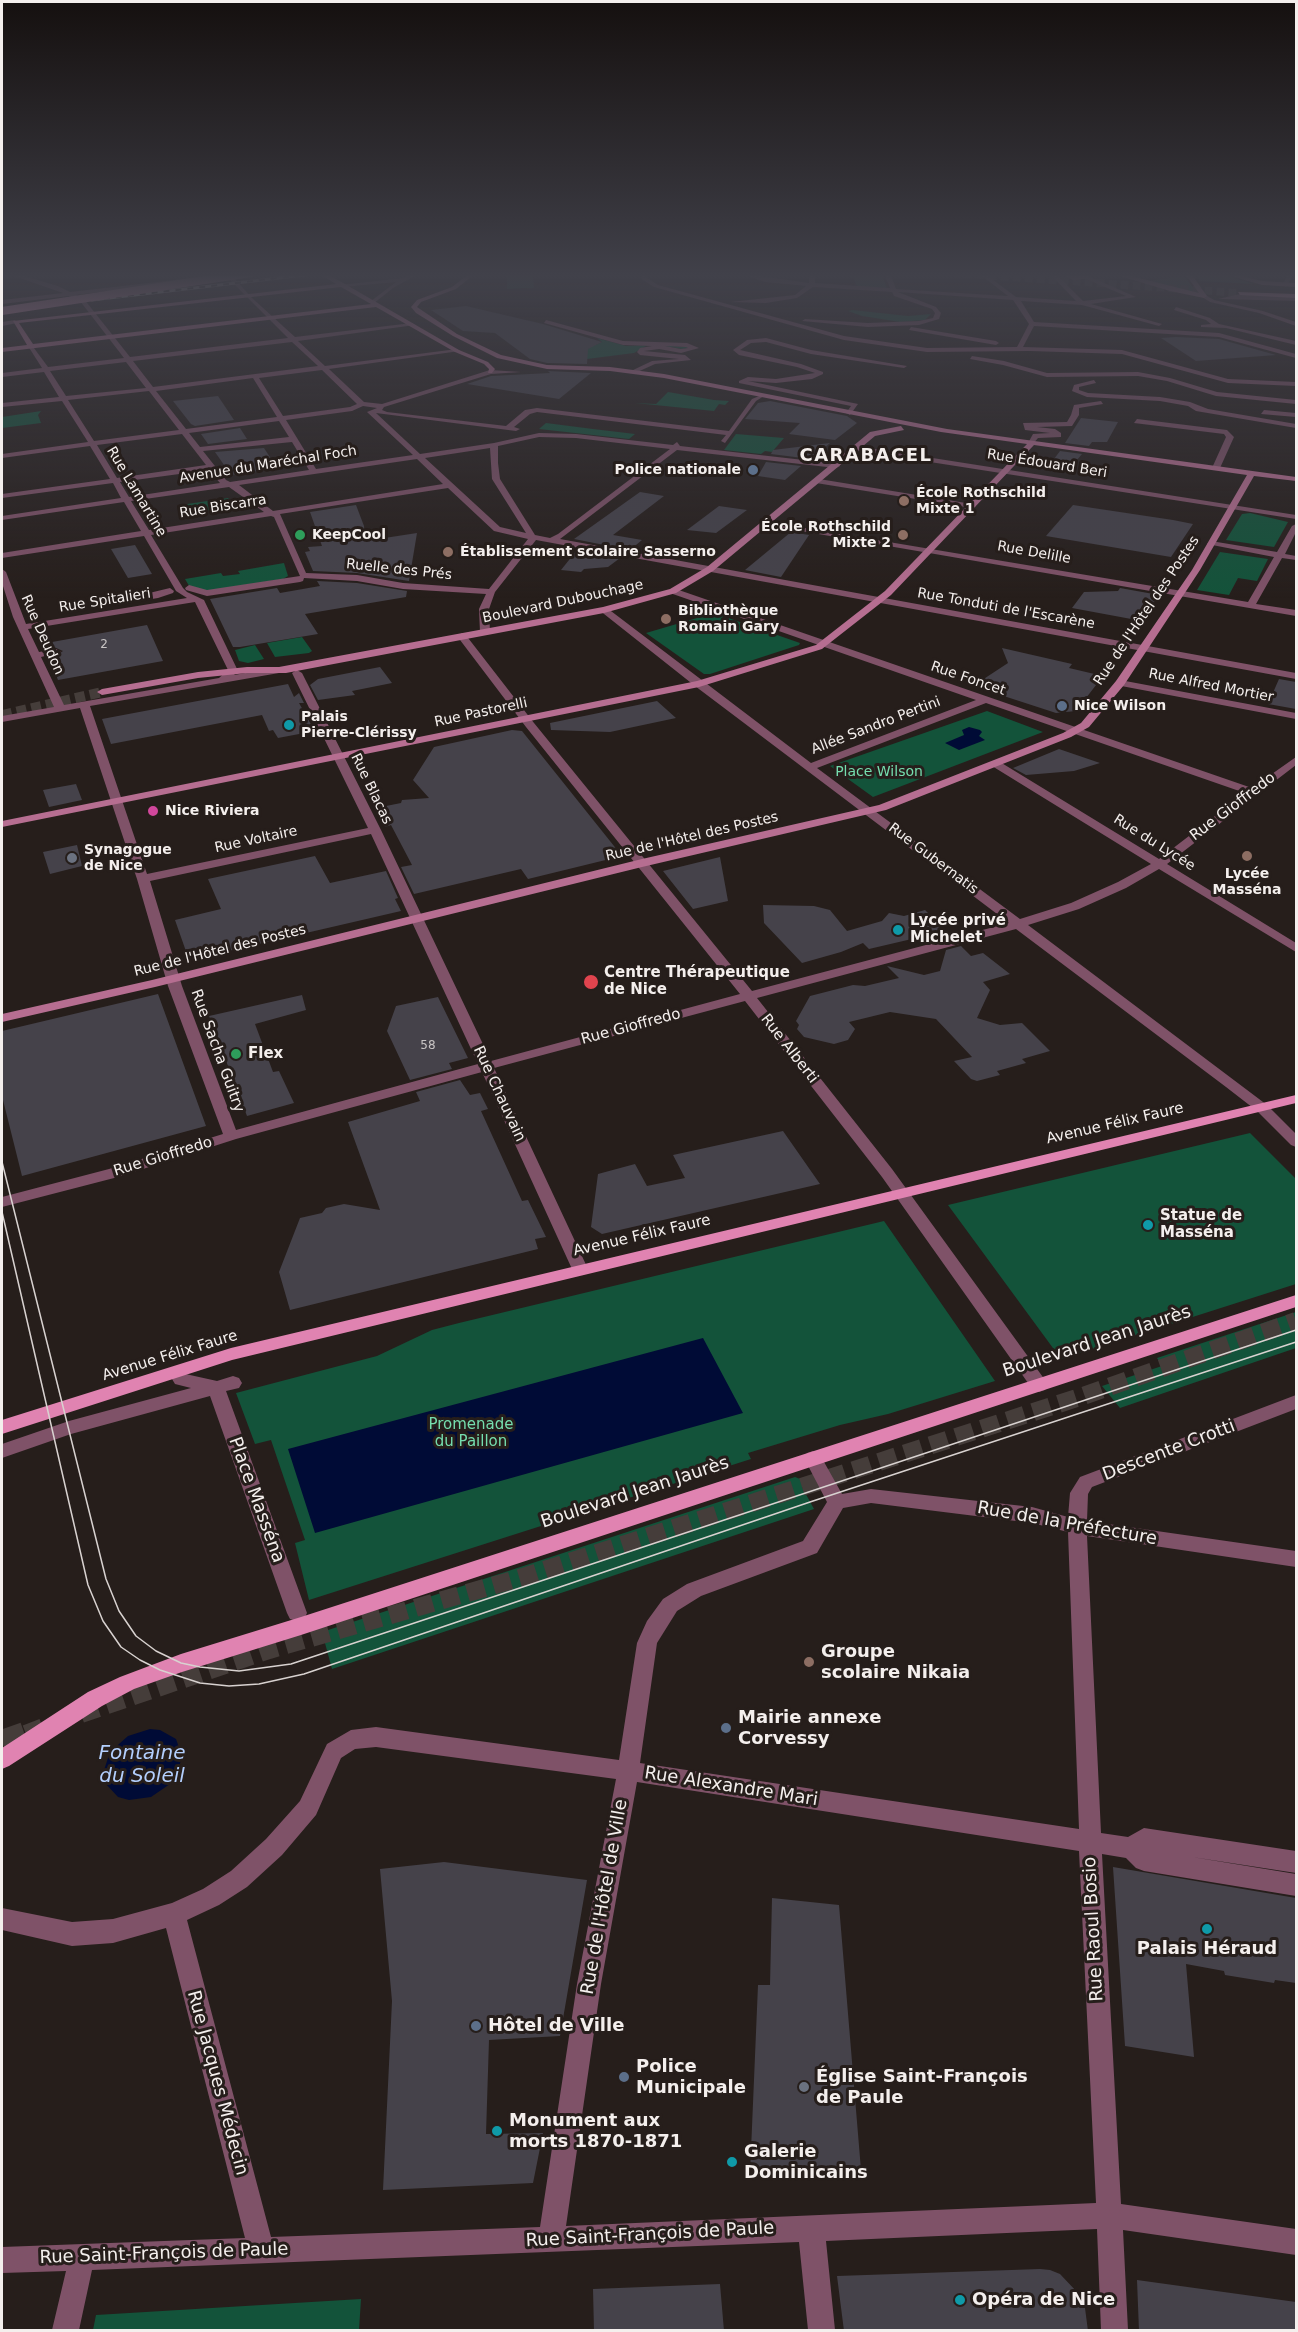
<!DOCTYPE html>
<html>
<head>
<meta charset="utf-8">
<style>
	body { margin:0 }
	#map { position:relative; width:1298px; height:2332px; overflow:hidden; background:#261e1b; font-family:"DejaVu Sans",sans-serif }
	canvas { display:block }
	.frame { position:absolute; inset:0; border:3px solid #f4efed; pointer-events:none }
</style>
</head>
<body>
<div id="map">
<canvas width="1298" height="2332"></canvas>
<div class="frame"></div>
</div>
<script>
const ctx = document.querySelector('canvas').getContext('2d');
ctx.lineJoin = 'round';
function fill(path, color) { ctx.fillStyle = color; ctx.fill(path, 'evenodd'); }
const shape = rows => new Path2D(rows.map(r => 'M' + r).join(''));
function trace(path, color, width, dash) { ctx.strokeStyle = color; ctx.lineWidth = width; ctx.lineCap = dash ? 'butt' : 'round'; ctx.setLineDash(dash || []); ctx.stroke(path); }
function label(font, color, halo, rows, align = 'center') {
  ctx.font = font + ' "DejaVu Sans",sans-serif'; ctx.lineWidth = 6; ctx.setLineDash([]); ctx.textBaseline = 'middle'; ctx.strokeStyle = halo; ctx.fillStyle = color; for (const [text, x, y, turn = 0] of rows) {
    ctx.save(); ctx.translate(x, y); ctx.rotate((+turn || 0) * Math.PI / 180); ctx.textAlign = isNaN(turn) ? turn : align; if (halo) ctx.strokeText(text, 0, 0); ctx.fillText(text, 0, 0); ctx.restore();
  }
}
fill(shape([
	[850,273,881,273,887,288,860,287,856,285,854,278,851,278],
	[1201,273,1218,273,1254,284,1200,281,1196,275],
	[507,275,533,275,534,288,507,289],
	[1184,276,1196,291,1192,292,1147,281],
	[853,310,908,316,931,314,925,320,900,322,862,316,848,311],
	[516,333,593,346,602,342,597,338,626,346,650,345,692,347,682,349,665,346,646,346,634,353,587,359],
	[668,392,714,400,729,401,725,405,719,404,714,411,635,403,656,404],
	[41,411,38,415,41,423,2,428,2,417],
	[546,423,593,429,635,434,629,439,539,429],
	[736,434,784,438,772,452,765,451,761,454,724,450],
	[228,498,233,505,205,511,192,512,187,504],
	[1250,513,1288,522,1274,547,1226,540,1242,514],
	[1220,552,1268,559,1257,581,1238,578,1229,595,1197,590],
	[284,563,288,576,283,579,207,591,191,589,185,579,221,573,223,576,240,574,238,571],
	[714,613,800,643,799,645,710,674,704,674,646,633],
	[302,637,312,651,309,653,275,657,267,643],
	[255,645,264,659,248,663,239,661,235,650],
	[987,711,1043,732,873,797,830,766],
	[1250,1133,1296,1179,1296,1284,1061,1359,948,1205],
	[884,1221,995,1381,888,1414,840,1425,748,1453,751,1459,309,1600,295,1543,305,1540,271,1440,255,1444,236,1393,377,1356,432,1330,459,1323],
	[1296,1312,1296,1348,1120,1408,1102,1386,1162,1366,1157,1358],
	[795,1477,811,1483,802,1487,814,1509,332,1669,322,1632],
	[361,2299,359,2330,93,2330,96,2315]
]), '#13533a');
fill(shape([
	[969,727,980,730,982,732,979,736,985,740,959,750,945,743,964,735,962,730],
	[703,1338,743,1413,315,1533,288,1449],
	[150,1729,160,1730,176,1739,182,1756,177,1775,170,1784,151,1797,129,1800,118,1797,105,1783,103,1773,110,1752,128,1736]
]), '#000b36');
fill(shape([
	[466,306,543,324,602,342,588,349,587,364,547,363,530,359,495,333,463,331,431,310],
	[1176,337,1219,339,1276,355,1196,361,1161,338],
	[548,371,591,373,559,399,467,384,491,376,550,373],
	[218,396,234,420,195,426,191,424,173,401],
	[770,401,847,416,857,423,835,440,789,434,800,423,745,419,758,403],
	[1081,418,1118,422,1107,442,1092,442,1089,446,1065,443],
	[240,428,247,439,208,444,201,434],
	[830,443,811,459,771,454,773,450],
	[264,448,277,468,231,475,215,452],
	[1060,451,1082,454,1072,466,1051,463],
	[766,462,801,466,785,480,758,476],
	[640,492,664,496,613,535,642,540,630,550,574,539],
	[356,505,364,526,365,541,417,533,409,581,357,573,313,571,305,552,310,551,308,547,322,546,310,512],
	[1073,505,1173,520,1193,524,1171,557,1046,536],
	[719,506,747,510,716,533,687,530],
	[791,532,809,535,781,577,745,570],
	[135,545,152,574,128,578,111,549],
	[577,550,620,558,608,567,584,569,581,572,561,570],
	[317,581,357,583,407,591,406,597,305,614,318,634,240,647,233,647,210,599,277,588,280,593,320,586],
	[1120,588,1159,595,1142,621,1072,608,1084,592,1118,591],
	[147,625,163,661,58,680,52,665,59,659,57,655,63,651,54,647,52,642],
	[1002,648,1072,664,1069,668,1103,676,1076,711,1056,713,973,686,1008,663],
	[380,667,392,683,352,691,355,695,318,700,310,685,318,679],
	[1279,679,1296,682,1296,709,1268,704],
	[288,684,294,697,299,693,304,703,299,703,315,731,278,738,273,730,269,731,262,715,111,744,102,719],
	[657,701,676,718,610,732,551,730,550,723],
	[512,730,522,731,622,856,528,879,521,869,414,894,401,867,412,865,391,825,385,827,376,808,401,803,402,800,429,798,413,780,434,747],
	[1059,749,1100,763,1074,771,1026,775,1013,768],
	[76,784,82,800,49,807,43,790],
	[77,845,82,866,50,874,43,852],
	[315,856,330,883,386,871,398,898,395,899,401,911,198,958,188,957,175,920,221,909,208,879],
	[720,857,728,901,693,909,663,871],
	[763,905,814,906,830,910,847,931,882,921,889,913,904,916,925,910,946,931,869,949,863,943,841,952,802,963,764,923],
	[961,946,971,956,983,953,1010,974,983,982,990,990,977,1018,1000,1025,1022,1023,1050,1051,1022,1059,1026,1063,997,1071,1000,1075,977,1081,971,1079,954,1061,972,1057,936,1019,890,1012,849,1022,855,1029,848,1040,834,1044,804,1037,797,1029,799,1025,796,1021,810,996,853,985,865,986,899,978,887,966,924,975,940,971,946,950],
	[158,994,206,1126,22,1176,2,1096,2,1031],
	[302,995,306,1010,255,1024,273,1072,279,1071,294,1103,247,1116,209,1016],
	[438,997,468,1058,449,1063,452,1069,410,1080,387,1031,396,1006],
	[460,1080,470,1095,480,1093,488,1109,481,1111,522,1201,528,1200,546,1237,535,1239,538,1249,290,1310,279,1272,300,1218,322,1213,326,1208,344,1204,380,1210,348,1122,420,1101,416,1092],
	[783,1131,820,1184,602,1234,591,1227,598,1174,635,1164,647,1186,685,1178,673,1155],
	[444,1862,587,1880,560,2036,489,2040,486,2134,543,2133,533,2183,383,2190,392,2001,380,1869],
	[1113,1867,1296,1898,1296,1983,1275,1980,1274,1983,1225,1975,1224,1971,1186,1964,1194,2057,1125,2046],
	[772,1898,839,1905,861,2170,750,2174,758,1985,770,1985],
	[1040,2269,1050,2270,1060,2274,1077,2292,1085,2308,1088,2331,844,2331,837,2276],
	[1137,2280,1296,2302,1296,2331,1139,2331],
	[720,2284,724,2331,594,2331,593,2289]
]), '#45424a');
trace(shape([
	[2,715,102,692]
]), '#453d3a', 10, [10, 5]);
trace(shape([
	[81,1714,269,1650,523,1577,1080,1397,1296,1321],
	[26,1734,44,1727]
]), '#453d3a', 18, [18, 9]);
trace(shape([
	[2,1742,30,1732]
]), '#453d3a', 24, [24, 12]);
trace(shape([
	[953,273,1240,293]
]), '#453d3a', 8, [8, 4]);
fill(shape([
	[5,273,14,273,58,286,70,292,200,277,198,280,76,295,84,299,130,357,288,338,231,281,228,273,234,273,236,280,251,297,295,337,412,323,415,325,298,341,325,366,457,349,460,351,329,369,364,402,382,404,490,370,521,372,491,374,384,407,382,410,387,412,506,426,525,410,537,408,729,431,752,399,764,394,764,396,756,401,725,443,721,441,726,435,537,412,530,414,514,427,520,429,516,431,376,413,420,454,494,443,539,433,576,434,673,445,677,442,680,446,839,464,840,466,836,468,677,450,560,539,1296,673,1296,679,536,540,495,592,489,609,490,632,485,635,480,632,479,609,486,594,403,589,357,581,304,578,303,581,300,582,207,596,186,590,185,588,189,585,207,590,300,576,274,517,271,516,151,535,183,588,187,592,204,600,238,671,234,675,279,667,284,670,279,673,90,706,147,874,368,828,292,673,297,670,302,673,381,830,491,1061,740,994,526,727,457,636,462,633,465,634,534,723,752,991,1009,923,695,686,599,610,607,608,811,763,976,700,670,593,669,591,673,588,1252,788,1296,757,1296,765,1167,864,1296,943,1296,952,1159,869,1126,888,1079,909,1028,925,1267,1105,1296,1134,1296,1147,1291,1145,1257,1111,1226,1087,1016,929,757,998,892,1169,1045,1380,1048,1385,1045,1390,1039,1392,1033,1390,882,1177,745,1001,494,1068,588,1269,586,1273,580,1275,574,1273,572,1269,482,1072,236,1139,118,1177,2,1207,2,1197,109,1169,223,1134,168,986,137,879,80,708,2,722,2,716,54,707,13,617,2,583,2,569,6,572,26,624,187,598,176,591,144,536,2,558,2,553,141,531,124,502,2,520,2,516,121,498,113,483,2,498,2,494,110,479,90,446,2,458,2,454,88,442,62,401,2,407,2,403,59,397,44,372,2,377,2,373,42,368,28,346,31,344,48,367,124,358,80,301,69,296,2,304,2,300,63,293,5,273],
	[292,342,318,366,153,387,133,361,292,342],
	[126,362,146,388,66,396,50,371,126,362],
	[322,370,357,404,350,407,283,416,259,378,322,370],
	[253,378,277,417,186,429,156,391,253,378],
	[149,391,179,430,94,441,68,400,149,391],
	[363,406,377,408,367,412,413,455,316,469,286,420,352,411,363,406],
	[279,421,289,437,200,447,189,433,279,421],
	[182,434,206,465,117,478,97,445,182,434],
	[539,437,576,438,670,449,558,534,550,538,535,535,500,479,498,463,498,446,539,437],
	[292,442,309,470,230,482,226,480,203,451,292,442],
	[490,448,492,479,526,533,500,527,425,458,490,448],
	[417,459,443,484,273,511,239,485,417,459],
	[209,470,220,483,129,497,120,482,209,470],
	[229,487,264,512,149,530,131,501,229,487],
	[448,488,494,531,528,539,489,589,403,583,357,575,306,573,280,514,448,488],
	[195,602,228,670,219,678,64,705,41,657,61,652,56,649,39,652,28,629,195,602],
	[986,703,1245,793,1159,859,1000,762,992,762,992,766,1151,864,1118,882,1071,903,1020,919,817,768,986,703],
	[371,834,478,1064,236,1130,182,986,150,881,371,834],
	[413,273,420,273,393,288,373,304,371,301,396,282,343,287,340,285,404,278,413,273],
	[639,273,645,273,647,278,658,285,844,336,927,348,1017,347,1029,324,1013,300,898,292,936,307,941,313,939,319,919,325,868,327,802,321,805,319,868,323,919,321,933,318,935,313,932,309,894,296,892,292,813,287,797,298,766,303,730,302,795,295,806,286,765,282,739,273,809,283,809,273,815,273,815,283,890,288,884,273,890,273,896,289,1008,296,978,273,984,273,1016,297,1076,301,1049,273,1055,273,1083,301,1126,296,1086,279,1088,276,1136,297,1091,304,1162,324,1159,326,1082,305,1021,301,1034,322,1219,333,1296,354,1296,358,1219,337,1034,326,1023,347,1122,350,1228,379,1296,382,1296,386,1228,383,1122,354,1030,351,927,352,844,340,654,287,643,280,639,273],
	[1288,273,1294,273,1286,287,1283,285,1288,273],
	[1204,294,1214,300,1263,311,1296,322,1296,326,1259,313,1210,302,1202,297,1204,294],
	[1240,294,1296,297,1296,301,1218,299,1240,294],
	[1176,307,1210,318,1219,324,1296,341,1296,345,1226,328,1201,327,1201,325,1211,324,1206,320,1174,310,1176,307],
	[15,320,17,323,2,326,2,322,15,320],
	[546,320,623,341,687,343,699,348,681,353,659,349,644,351,685,355,691,360,655,364,633,374,631,371,652,361,679,359,640,355,637,352,640,348,652,346,623,345,544,323,546,320],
	[665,346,686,347,688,348,681,349,665,346],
	[911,327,996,341,999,343,996,345,909,330,911,327],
	[766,338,811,350,907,366,904,368,811,354,766,342,751,343,740,350,801,364,823,372,823,374,812,379,776,383,748,381,858,404,850,415,846,413,851,406,739,383,739,381,748,377,776,379,815,373,797,367,739,355,733,350,747,340,766,338],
	[972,356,1004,361,1047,373,1138,372,1170,378,1217,392,1296,400,1296,404,1216,396,1167,381,1138,376,1047,377,1003,365,970,359,972,356],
	[1094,380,1096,383,1079,387,1079,390,1088,393,1160,397,1190,402,1208,409,1296,424,1296,428,1196,411,1188,406,1160,401,1087,397,1072,391,1074,385,1094,380],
	[1101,401,1103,404,1079,408,1079,415,1072,426,1037,427,1055,429,1061,433,1061,437,1038,438,1032,445,1028,443,1033,434,1050,433,1025,430,1023,423,1067,422,1071,415,1074,405,1101,401],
	[1264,410,1296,413,1296,417,1261,414,1264,410],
	[1137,419,1227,430,1234,437,1220,468,1216,470,1212,468,1226,437,1224,434,1134,423,1137,419],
	[856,446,1296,515,1296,519,853,450,853,446,856,446],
	[819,479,972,504,976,506,972,508,816,483,816,479,819,479],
	[763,521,1248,602,1274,557,1207,544,1211,541,1277,552,1292,526,1296,524,1296,532,1285,554,1296,556,1296,560,1282,558,1256,604,1296,610,1296,616,766,525,763,525,763,521],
	[170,588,174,591,173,593,158,598,121,604,116,601,170,588],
	[1120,680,1296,713,1296,719,1116,685,1116,681,1120,680],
	[181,1373,217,1381,233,1376,239,1378,242,1383,239,1388,226,1391,307,1613,304,1619,297,1621,290,1619,287,1613,210,1396,71,1434,2,1458,2,1444,69,1421,191,1388,175,1384,172,1379,175,1374,181,1373],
	[1296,1395,1296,1409,1092,1487,1088,1494,1087,1521,1296,1551,1296,1567,1087,1536,1101,1833,1128,1837,1144,1828,1296,1851,1296,1873,1192,1857,1296,1874,1296,1896,1144,1871,1136,1868,1126,1858,1102,1854,1121,2204,1296,2229,1296,2255,1123,2230,1128,2330,1101,2330,1097,2229,826,2241,835,2330,808,2330,799,2242,92,2270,79,2330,52,2330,66,2271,2,2273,2,2247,245,2238,166,1928,113,1943,72,1946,2,1930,2,1908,72,1922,113,1919,172,1903,203,1889,231,1871,266,1839,300,1801,327,1744,351,1730,376,1727,619,1760,637,1643,647,1621,663,1599,687,1584,803,1541,827,1502,804,1458,807,1453,813,1451,819,1453,842,1494,871,1489,1032,1507,1068,1517,1070,1493,1080,1477,1296,1395],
	[871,1503,1032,1523,1068,1532,1079,1829,640,1763,657,1643,677,1611,701,1596,817,1553,843,1508,871,1503],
	[376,1747,616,1779,577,1984,540,2227,271,2237,187,1920,219,1905,247,1887,282,1855,316,1815,341,1758,355,1749,376,1747],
	[637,1782,1079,1851,1096,2203,566,2226,601,1984,637,1782]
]), '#7f5268');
fill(shape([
	[318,273,325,273,345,284,459,350,488,362,495,369,492,373,488,373,489,369,484,364,455,352,376,307,2,352,2,348,27,345,13,321,336,284,318,273],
	[341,287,371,304,33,344,19,323,341,287],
	[470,273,476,273,456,289,421,302,417,307,457,334,501,355,547,365,610,367,664,374,947,429,1296,477,1296,481,1254,476,1200,570,1124,685,1089,727,1071,737,886,810,642,867,155,987,2,1022,2,1014,152,980,642,859,879,805,1063,733,1081,723,1116,681,1192,570,1247,475,1034,445,891,595,822,649,699,687,2,827,2,821,697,681,816,645,885,591,1027,444,941,432,664,378,610,371,547,369,497,358,453,336,416,313,411,307,417,300,452,287,470,273],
	[1058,273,1083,276,1079,273,1085,273,1091,278,1073,280,1058,273],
	[1110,273,1119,273,1199,293,1186,275,1193,273,1192,275,1207,296,1204,298,1170,291,1110,273],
	[1221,273,1230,273,1262,281,1296,283,1296,287,1262,285,1221,273],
	[901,426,904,430,875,436,713,571,676,593,604,613,286,673,247,673,198,678,102,695,97,692,102,689,198,672,247,667,279,667,603,607,670,589,707,567,870,432,901,426]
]), '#b66e91');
fill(shape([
	[1296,1095,1296,1103,232,1360,2,1434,2,1420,231,1348,1296,1095],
	[1296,1295,1296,1307,301,1635,182,1672,134,1689,102,1706,9,1766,2,1769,2,1748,88,1692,120,1677,181,1654,301,1617,1296,1295]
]), '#e083b1');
fill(shape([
	[1238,292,1296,294,1296,298,1240,295,1238,292]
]), '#fa9fcb');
trace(shape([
	[2,1162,106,1579,119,1611,136,1636,156,1651,181,1663,200,1667,239,1671,291,1664,1296,1330],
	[2,1212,88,1585,103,1621,121,1647,140,1660,160,1670,200,1683,229,1686,259,1684,304,1674,810,1502,1296,1342]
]), '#d8d2d0', 1.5);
const rail = shape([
	[92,300,321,273]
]);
trace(rail, '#d8d2d0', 3);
trace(rail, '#261e1b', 2, [6]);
trace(shape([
	[2,311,251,273]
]), '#fa9fcb', 8);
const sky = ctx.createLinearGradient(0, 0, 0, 599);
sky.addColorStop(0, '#15100f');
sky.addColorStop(0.46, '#41414a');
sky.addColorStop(1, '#41414a00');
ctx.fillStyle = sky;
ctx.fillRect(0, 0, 1298, 599);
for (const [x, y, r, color] of [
	[753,470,6,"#5c6f8a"],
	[904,501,6,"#8d6e63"],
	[300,535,6,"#2e9e5b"],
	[903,535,6,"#8d6e63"],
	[448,552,6,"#8d6e63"],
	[666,619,6,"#8d6e63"],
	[1062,706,6,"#5c6f8a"],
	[289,725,6,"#0f9aa8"],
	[153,811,6,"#d1479c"],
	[1247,856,6,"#8d6e63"],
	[72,858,6,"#6b7280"],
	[898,930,6,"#0f9aa8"],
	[591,982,8,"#e0444e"],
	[236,1054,6,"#2e9e5b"],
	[1148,1225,6,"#0f9aa8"],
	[809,1662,6,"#8d6e63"],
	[726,1728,6,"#5c6f8a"],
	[1207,1929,6,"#0f9aa8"],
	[476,2026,6,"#5c6f8a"],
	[624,2077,6,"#5c6f8a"],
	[804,2087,6,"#6b7280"],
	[497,2131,6,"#0f9aa8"],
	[732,2162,6,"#0f9aa8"],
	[960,2300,6,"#0f9aa8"]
]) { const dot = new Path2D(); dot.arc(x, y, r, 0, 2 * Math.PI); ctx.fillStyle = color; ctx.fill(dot); trace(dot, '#261e1b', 2); }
label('12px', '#c8c4c4', null, [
	["2",104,645],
	["58",428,1046]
]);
label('14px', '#f4efed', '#261e1b', [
	["Rue Édouard Beri",1047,464,9],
	["Avenue du Maréchal Foch",268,465,-9],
	["Rue Lamartine",136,492,59],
	["Rue Biscarra",223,507,-9],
	["Rue Delille",1034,553,10],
	["Ruelle des Prés",399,570,6],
	["Rue Spitalieri",105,601,-9],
	["Boulevard Dubouchage",563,602,-12],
	["Rue Tonduti de l'Escarène",1006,609,10],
	["Rue de l'Hôtel des Postes",1147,611,-56],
	["Rue Deudon",42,635,66],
	["Rue Foncet",968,679,19],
	["Rue Alfred Mortier",1211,686,11],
	["Rue Pastorelli",481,713,-12],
	["Allée Sandro Pertini",876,726,-21],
	["Rue Blacas",371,789,64],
	["Rue de l'Hôtel des Postes",692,837,-13],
	["Rue Voltaire",256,840,-12],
	["Rue du Lycée",1154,843,32],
	["Rue Gubernatis",933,859,37],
	["Rue de l'Hôtel des Postes",220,951,-14]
]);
label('bold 14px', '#f4efed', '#261e1b', [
	["Police nationale",741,470,"right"],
	["École Rothschild",916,493],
	["Mixte 1",916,509],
	["École Rothschild",891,527,"right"],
	["Mixte 2",891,543,"right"],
	["KeepCool",312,535],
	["Établissement scolaire Sasserno",460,552],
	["Bibliothèque",678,611],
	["Romain Gary",678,627],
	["Nice Wilson",1074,706],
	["Palais",301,717],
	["Pierre-Clérissy",301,733],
	["Nice Riviera",165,811],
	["Synagogue",84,850],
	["de Nice",84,866],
	["Lycée",1247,874,"center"],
	["Masséna",1247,890,"center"]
], 'left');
label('14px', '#75ddae', '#261e1b', [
	["Place Wilson",879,772]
]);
label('15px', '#f4efed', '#261e1b', [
	["Rue Gioffredo",1233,807,-37],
	["Rue Gioffredo",631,1027,-15],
	["Rue Alberti",789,1049,52],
	["Rue Sacha Guitry",217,1051,70],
	["Rue Chauvain",499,1094,65],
	["Avenue Félix Faure",1115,1124,-13],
	["Rue Gioffredo",163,1157,-17],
	["Avenue Félix Faure",642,1236,-13],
	["Avenue Félix Faure",170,1356,-17]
]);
label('bold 15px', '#f4efed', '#261e1b', [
	["Lycée privé",910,921],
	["Michelet",910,938],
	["Centre Thérapeutique",604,973],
	["de Nice",604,990],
	["Flex",248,1054],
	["Statue de",1160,1216],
	["Masséna",1160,1233]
], 'left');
label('15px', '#75ddae', '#261e1b', [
	["Promenade",471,1425],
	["du Paillon",471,1442]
]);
ctx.letterSpacing = '1.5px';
label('bold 18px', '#f4efed', '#261e1b', [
	["CARABACEL",866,456]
]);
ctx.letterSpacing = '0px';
label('18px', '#f4efed', '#261e1b', [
	["Boulevard Jean Jaurès",1097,1342,-18],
	["Descente Crotti",1169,1451,-21],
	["Boulevard Jean Jaurès",635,1493,-18],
	["Place Masséna",256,1500,70],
	["Rue de la Préfecture",1067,1524,10],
	["Rue Alexandre Mari",731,1787,9],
	["Rue de l'Hôtel de Ville",605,1897,-80],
	["Rue Raoul Bosio",1094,1929,-93],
	["Rue Jacques Médecin",217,2083,75],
	["Rue Saint-François de Paule",650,2235,-3],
	["Rue Saint-François de Paule",164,2254,-2]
]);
label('bold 18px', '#f4efed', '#261e1b', [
	["Groupe",821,1652],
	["scolaire Nikaia",821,1673],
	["Mairie annexe",738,1718],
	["Corvessy",738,1739],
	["Palais Héraud",1207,1949,"center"],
	["Hôtel de Ville",488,2026],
	["Police",636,2067],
	["Municipale",636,2088],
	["Église Saint-François",816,2077],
	["de Paule",816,2098],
	["Monument aux",509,2121],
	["morts 1870-1871",509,2142],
	["Galerie",744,2152],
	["Dominicains",744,2173],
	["Opéra de Nice",972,2300]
], 'left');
label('italic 20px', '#b3cffd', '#261e1b', [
	["Fontaine",142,1754],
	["du Soleil",142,1777]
]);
</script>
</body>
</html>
